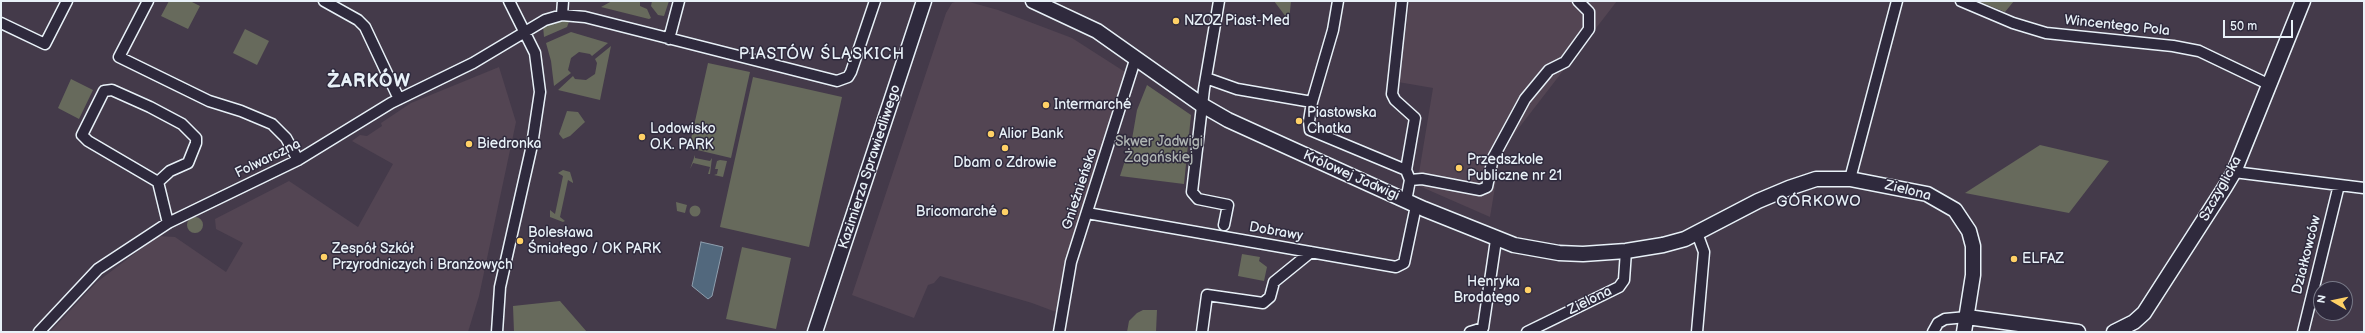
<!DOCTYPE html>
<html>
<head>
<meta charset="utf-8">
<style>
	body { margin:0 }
	#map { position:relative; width:2365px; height:333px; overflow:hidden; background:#443a4a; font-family:"Balsamiq Sans",sans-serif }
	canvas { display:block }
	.frame { position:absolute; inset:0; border:2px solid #e8f1f8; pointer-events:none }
	.north { position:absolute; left:2313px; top:281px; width:40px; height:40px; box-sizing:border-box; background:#2f2a3d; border:1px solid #797a88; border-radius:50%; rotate:279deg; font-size:11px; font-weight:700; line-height:16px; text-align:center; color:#e8f1f8 }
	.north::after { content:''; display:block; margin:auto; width:14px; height:18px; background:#ffd166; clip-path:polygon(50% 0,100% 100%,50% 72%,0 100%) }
	.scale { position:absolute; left:2223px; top:20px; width:70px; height:18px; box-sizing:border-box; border:2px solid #e8f1f8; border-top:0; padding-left:5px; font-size:12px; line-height:14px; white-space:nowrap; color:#e8f1f8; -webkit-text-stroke:3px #2f2a3d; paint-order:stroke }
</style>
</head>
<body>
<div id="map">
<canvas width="2365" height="333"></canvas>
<div class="frame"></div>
<div class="north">N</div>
<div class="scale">50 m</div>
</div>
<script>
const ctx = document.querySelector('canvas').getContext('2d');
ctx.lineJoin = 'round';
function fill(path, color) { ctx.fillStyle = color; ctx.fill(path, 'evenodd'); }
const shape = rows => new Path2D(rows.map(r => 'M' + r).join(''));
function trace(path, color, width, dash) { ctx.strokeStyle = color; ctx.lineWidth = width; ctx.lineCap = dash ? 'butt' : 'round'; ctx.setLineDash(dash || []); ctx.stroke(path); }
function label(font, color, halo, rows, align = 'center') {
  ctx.font = font + ' "Balsamiq Sans",sans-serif'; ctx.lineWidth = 3; ctx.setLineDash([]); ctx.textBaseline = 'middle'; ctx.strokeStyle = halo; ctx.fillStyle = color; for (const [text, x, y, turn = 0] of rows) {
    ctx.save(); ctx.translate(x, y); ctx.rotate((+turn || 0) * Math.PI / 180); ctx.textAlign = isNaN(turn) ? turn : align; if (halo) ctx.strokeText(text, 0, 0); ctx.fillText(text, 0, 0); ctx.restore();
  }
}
fill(shape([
	[958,1,966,1,998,10,1072,38,1125,72,1114,115,1064,264,1056,312,1032,303,940,276,934,283,928,285,914,318,852,295,946,13,952,3],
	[1410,1,1617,1,1501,151,1490,217,1417,185,1433,88,1398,82],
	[499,67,516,122,479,296,468,332,50,332,97,282,158,236,175,237,226,272,243,243,216,229,215,219,289,181,358,227,393,164,352,141,360,135,367,136,382,126,381,123,411,103]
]), '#534553');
fill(shape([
	[169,1,190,1,200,6,188,29,161,16],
	[612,1,640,1,640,6,647,9,651,18,649,19,601,7],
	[652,1,669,1,664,16,658,15,651,6],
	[1274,1,1291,1,1289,21],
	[1978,1,2014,1,2005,12],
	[570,19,567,27,544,37,543,26,560,20],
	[245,29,269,41,257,65,233,53],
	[571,32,608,43,592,56,590,54,579,52,571,58,568,70,571,73,554,86,551,61,546,43],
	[611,46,600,100,558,90,573,76,575,79,586,80,595,74,597,63,595,59],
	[708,63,750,72,731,158,689,148],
	[753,77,842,97,809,247,720,227],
	[71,79,93,90,79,119,58,108],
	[1147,85,1191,115,1184,184,1120,176,1132,139,1137,110],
	[567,111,578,112,585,122,570,136,563,139,559,134],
	[2040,145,2109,161,2069,213,1965,193],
	[695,155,695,158,710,161,712,158,710,174,708,174,710,167,693,163,690,169],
	[720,160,727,161,723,177,714,175,717,174,718,169,715,169,717,161],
	[563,170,570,172,573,182,573,183,568,180,560,217,565,221,563,222,550,217,550,210,555,214,563,176,558,173],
	[676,202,687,205,685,213,677,211],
	'689.5 211a5.5 5.5 0 1 1 11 0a5.5 5.5 0 1 1-11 0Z',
	'187 225a8 8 0 1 1 16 0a8 8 0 1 1-16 0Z',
	[742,247,791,258,776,329,726,319],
	[1242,254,1260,257,1259,261,1267,267,1264,281,1238,276],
	[560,301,587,332,514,332,513,306],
	[1143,310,1157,310,1156,332,1127,332,1129,321,1137,313]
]), '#676a5c');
const water = shape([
	[701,242,723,247,712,296,708,299,692,286,701,242]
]);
fill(water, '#52687d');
trace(water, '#8e9fae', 1);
const street = shape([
	[148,1,119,57,209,101,241,111,272,124,286,138,298,160],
	[324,1,358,20,365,27,399,99],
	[1219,1,1204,89,1192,192,1198,199,1228,205,1224,225],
	[1402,1,1392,94,1395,100,1415,118,1406,170,1410,180,1406,201],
	[1961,1,2013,23,2046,33,2173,46,2199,51,2268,84],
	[562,15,563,1],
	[1,23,45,44,67,1],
	[669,39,679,1],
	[1206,78,1237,89,1312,102,1309,121,1310,130,1406,170],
	[1312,102,1333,30,1338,1],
	[2234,172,2364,188],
	[1850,179,1897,1],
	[1410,180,1422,179,1480,190,1487,187,1493,158,1525,99,1549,70,1565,62,1589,29,1589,12,1578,1],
	[158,182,170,171,188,163,196,143,196,138,182,124,150,107,112,90,104,91,82,135,88,141,158,182,168,223],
	[1087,213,1396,267,1404,263,1416,206],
	[39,332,98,269,168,223,298,160,391,103,473,63,545,20,562,15,585,17,837,81,848,77,851,72,875,1],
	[497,332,500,287,532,145,540,92,535,53,509,1],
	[1059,332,1071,262,1136,57],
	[1202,332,1207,295,1263,303,1270,297,1274,282,1311,252],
	[1470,332,1483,328,1496,240],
	[1527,332,1619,287,1624,280,1626,251],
	[1697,332,1704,252,1697,233],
	[1933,332,1938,323,1945,319,1967,317],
	[2303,332,2339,185]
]);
const secondary = shape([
	[1033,1,1097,31,1202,105,1228,120,1424,209,1514,245,1559,253,1583,254,1626,251,1663,245,1685,239,1758,201,1789,188,1816,179,1850,179,1927,194,1955,210,1969,231,1973,246,1973,275,1964,332],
	[1967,317,2078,332],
	[815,332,924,1],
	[2114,332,2134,322,2144,313,2225,187,2234,172,2303,1]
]);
trace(street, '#e8f1f8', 13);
trace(secondary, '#e8f1f8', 17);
trace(street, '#2f2a3d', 10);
trace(secondary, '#2f2a3d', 14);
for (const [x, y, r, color] of [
	[1176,21,4,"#ffd166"],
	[1046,105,4,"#ffd166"],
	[1299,121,4,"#ffd166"],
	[991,134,4,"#ffd166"],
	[642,137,4,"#ffd166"],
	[469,144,4,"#ffd166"],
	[1005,148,4,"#ffd166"],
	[1459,168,4,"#ffd166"],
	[1005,212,4,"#ffd166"],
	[520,241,4,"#ffd166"],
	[324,257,4,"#ffd166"],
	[2014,259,4,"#ffd166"],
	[1528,290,4,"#ffd166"]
]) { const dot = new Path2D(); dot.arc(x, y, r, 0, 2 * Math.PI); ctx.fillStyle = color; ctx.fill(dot); trace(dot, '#2f2a3d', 1.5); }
label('14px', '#e8f1f8', '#2f2a3d', [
	["NZOZ Piast-Med",1184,21],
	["Intermarché",1054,105],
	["Piastowska",1307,113],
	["Chatka",1307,129],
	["Lodowisko",650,129],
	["O.K. PARK",650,145],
	["Alior Bank",999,134],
	["Biedronka",477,144],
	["Przedszkole",1467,160],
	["Publiczne nr 21",1467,176],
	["Dbam o Zdrowie",1005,163,"center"],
	["Bricomarché",997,212,"right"],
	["Bolesława",528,233],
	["Śmiałego / OK PARK",528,249],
	["Zespół Szkół",332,249],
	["Przyrodniczych i Branżowych",332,265],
	["ELFAZ",2022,259],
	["Henryka",1520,282,"right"],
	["Brodatego",1520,298,"right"]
], 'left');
label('14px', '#e8f1f8', '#2f2a3d', [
	["Wincentego Pola",2117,26,6],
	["Folwarczna",268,159,-26],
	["Kazimierza Sprawiedliwego",870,167,-72],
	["Królowej Jadwigi",1351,176,24],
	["Gnieźnieńska",1080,189,-72],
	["Szczyglicka",2221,189,-61],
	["Zielona",1908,191,14],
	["Dobrawy",1276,232,10],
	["Działkowców",2307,255,-76],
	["Zielona",1590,301,-26]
]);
label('14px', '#aeb4b2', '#2f2a3d', [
	["Skwer Jadwigi",1159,142],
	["Żagańskiej",1159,158]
]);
ctx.letterSpacing = '1px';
label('15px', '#e8f1f8', '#2f2a3d', [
	["GÓRKOWO",1819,202]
]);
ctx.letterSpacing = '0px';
ctx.letterSpacing = '1px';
label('16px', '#e8f1f8', '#2f2a3d', [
	["PIASTÓW ŚLĄSKICH",822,55]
]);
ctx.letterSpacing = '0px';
ctx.letterSpacing = '1px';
label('bold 18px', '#e8f1f8', '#2f2a3d', [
	["ŻARKÓW",369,82]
]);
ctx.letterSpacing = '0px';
</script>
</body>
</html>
